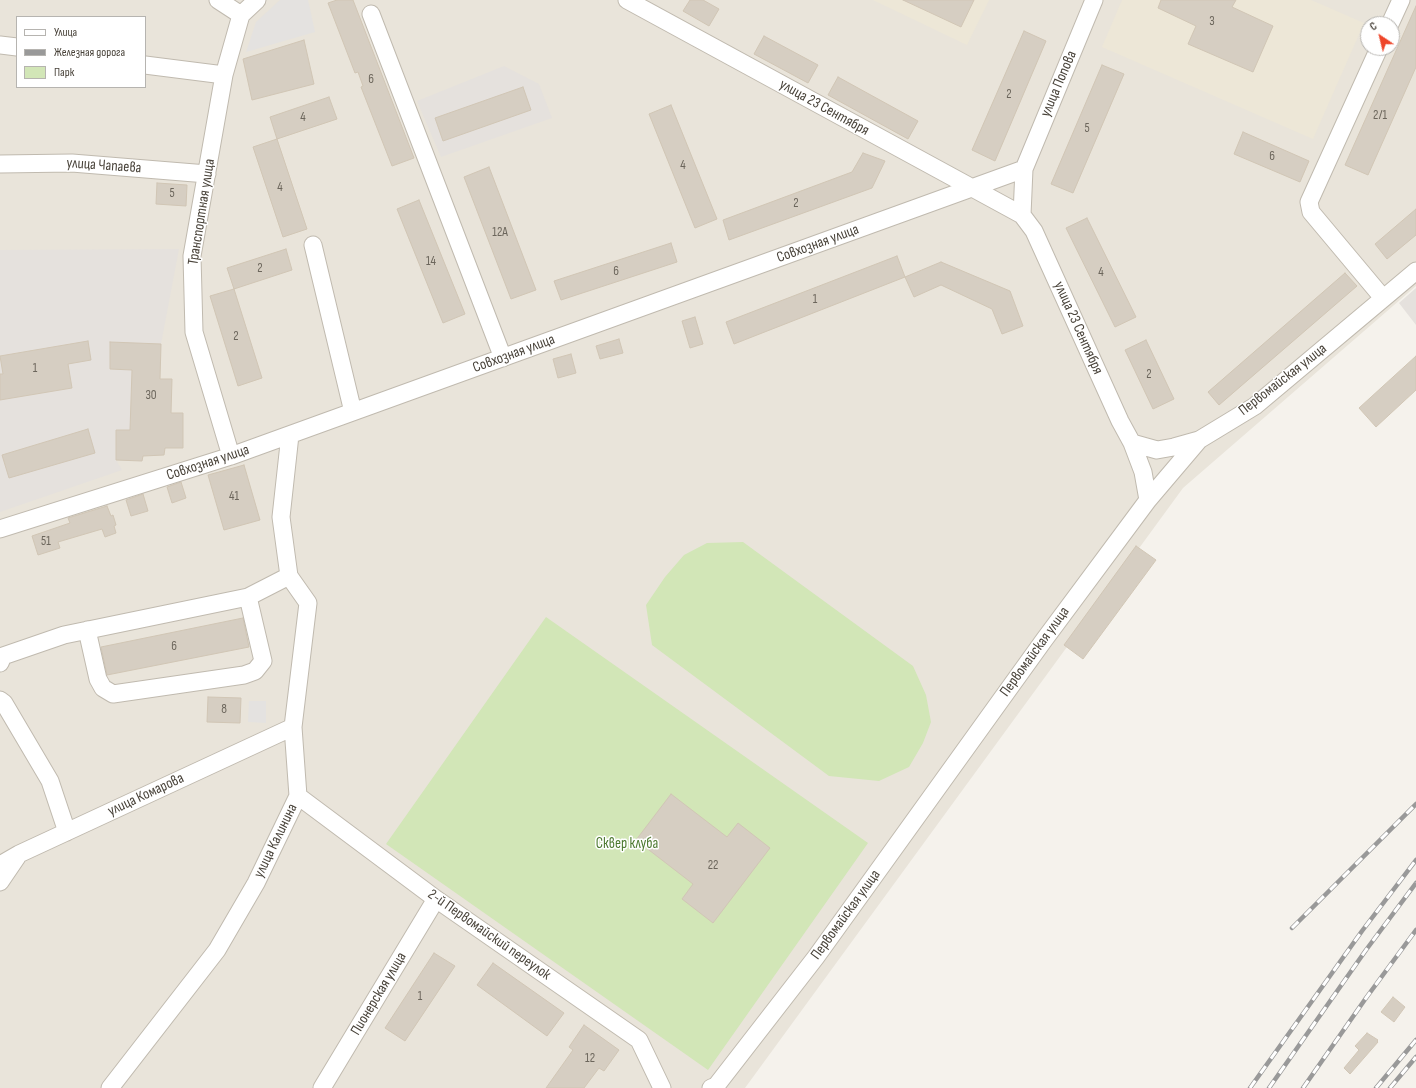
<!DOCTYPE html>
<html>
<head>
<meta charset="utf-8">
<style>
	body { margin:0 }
	#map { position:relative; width:1416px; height:1088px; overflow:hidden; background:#f5f2ec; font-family:"Sofia Sans Condensed",sans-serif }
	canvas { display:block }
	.legend { position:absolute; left:16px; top:16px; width:130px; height:72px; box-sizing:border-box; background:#fff; border:1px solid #b6b4b0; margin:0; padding:5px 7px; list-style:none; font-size:12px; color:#49433a }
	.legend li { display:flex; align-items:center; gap:8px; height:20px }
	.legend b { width:20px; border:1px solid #b6b4b0 }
	.north { position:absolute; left:1360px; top:16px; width:40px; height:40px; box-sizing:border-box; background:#fff; border:1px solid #b6b4b0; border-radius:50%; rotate:325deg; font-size:11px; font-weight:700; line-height:16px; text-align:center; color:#49433a }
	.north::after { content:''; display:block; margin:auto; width:14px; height:18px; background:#ee462a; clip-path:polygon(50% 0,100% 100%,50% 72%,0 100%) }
</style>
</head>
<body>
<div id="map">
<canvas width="1416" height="1088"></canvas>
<ul class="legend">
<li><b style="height:5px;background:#fff"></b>Улица</li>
<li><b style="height:5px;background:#999"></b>Железная дорога</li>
<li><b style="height:11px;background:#d2e6b7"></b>Парк</li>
</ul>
<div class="north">С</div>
</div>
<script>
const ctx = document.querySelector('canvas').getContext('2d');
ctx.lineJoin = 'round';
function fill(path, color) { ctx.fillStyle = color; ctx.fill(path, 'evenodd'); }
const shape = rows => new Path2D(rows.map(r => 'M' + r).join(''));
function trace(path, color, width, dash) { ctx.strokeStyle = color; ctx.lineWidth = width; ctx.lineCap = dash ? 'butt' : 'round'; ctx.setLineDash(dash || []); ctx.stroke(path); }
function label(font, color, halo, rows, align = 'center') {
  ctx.font = font + ' "Sofia Sans Condensed",sans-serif'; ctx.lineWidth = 3; ctx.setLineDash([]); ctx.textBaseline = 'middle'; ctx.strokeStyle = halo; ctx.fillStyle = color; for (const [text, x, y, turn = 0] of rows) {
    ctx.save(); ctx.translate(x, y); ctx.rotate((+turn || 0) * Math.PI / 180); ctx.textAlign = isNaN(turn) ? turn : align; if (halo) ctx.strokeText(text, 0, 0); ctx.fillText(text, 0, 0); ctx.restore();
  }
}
fill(shape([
	[0,0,1416,0,1416,286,1183,488,745,1088,0,1088],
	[17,17,145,17,145,87,17,87],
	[1368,24,1392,24,1392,48,1368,48]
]), '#e9e4da');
fill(shape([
	[504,66,539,84,552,118,441,157,417,101],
	[179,249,161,344,110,343,110,369,132,370,130,430,116,430,116,460,122,470,0,512,0,250],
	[1416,288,1416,325,1399,303]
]), '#e5e1dd');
fill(shape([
	[873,0,989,0,967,45],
	[1122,0,1311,0,1364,23,1313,139,1102,47]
]), '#ede7d7');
fill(shape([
	[743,542,913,666,926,695,931,722,923,743,909,767,879,781,829,776,652,645,646,605,665,577,684,555,707,543],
	[546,617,868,843,708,1070,386,844]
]), '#d2e6b7');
fill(shape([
	[280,0,308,0,315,32,246,52,256,22],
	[249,701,266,701,266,723,248,722]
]), '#e4e2e0');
const building = shape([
	[337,0,353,0,414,158,392,166,361,87,363,86,358,72,355,73,328,3,337,0],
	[690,0,703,0,719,9,709,26,683,11,690,0],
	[903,0,974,0,961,27,903,0],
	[1161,0,1236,0,1232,7,1273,26,1253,72,1188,44,1196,26,1158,8,1161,0],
	[1416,6,1416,67,1368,175,1345,165,1416,6],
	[1024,31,1046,41,995,161,972,150,1024,31],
	[764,36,818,65,808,83,754,54,764,36],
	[304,40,314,84,252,100,243,59,304,40],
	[1102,65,1124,74,1073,193,1051,184,1102,65],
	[838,77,918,121,908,139,828,95,838,77],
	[523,87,531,110,443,141,435,118,523,87],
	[329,97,337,119,277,139,270,117,329,97],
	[671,105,717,219,695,228,649,114,671,105],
	[1243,132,1309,161,1300,182,1234,154,1243,132],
	[277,139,307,229,283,237,253,147,277,139],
	[863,153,885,161,872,188,729,240,723,220,852,172,863,153],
	[489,167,536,290,511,299,464,177,489,167],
	[157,183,187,185,186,206,156,204,157,183],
	[419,200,465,314,443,323,397,209,419,200],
	[1416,209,1416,235,1387,259,1375,244,1416,209],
	[1087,218,1136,317,1115,327,1066,228,1087,218],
	[671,243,677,262,561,300,554,281,671,243],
	[286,249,292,270,234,289,227,268,286,249],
	[897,256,905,277,734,344,726,322,897,256],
	[941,262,1010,291,1023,326,1002,334,992,309,941,285,914,297,905,277,941,262],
	[1345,273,1357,286,1219,405,1208,392,1345,273],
	[234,289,262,378,238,386,210,296,234,289],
	[695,317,703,344,690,348,682,321,695,317],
	[619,339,623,353,600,359,596,346,619,339],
	[1146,340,1174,399,1153,409,1125,350,1146,340],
	[88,341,91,360,68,364,72,388,0,400,0,374,3,374,0,356,88,341],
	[110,342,161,344,160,379,172,379,171,413,183,413,183,448,165,448,164,455,143,456,142,461,116,460,116,430,130,430,132,370,110,369,110,342],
	[571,354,576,373,558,378,553,359,571,354],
	[1416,356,1416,390,1376,427,1359,408,1416,356],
	[88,429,95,453,9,478,2,455,88,429],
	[244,465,260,520,224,530,208,475,244,465],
	[181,482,186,498,172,503,167,487,181,482],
	[143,494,148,511,131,516,126,500,143,494],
	[107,506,111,516,113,515,116,525,114,526,116,533,105,537,102,529,58,542,60,548,38,555,32,536,70,523,68,518,107,506],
	[1136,546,1156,560,1083,659,1064,645,1136,546],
	[243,618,249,647,107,675,101,647,243,618],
	[208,697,241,698,240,723,207,722,208,697],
	[671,794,727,837,738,823,770,848,713,923,682,899,693,884,636,840,671,794],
	[434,953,455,966,405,1041,385,1028,434,953],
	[493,963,564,1013,547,1036,477,985,493,963],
	[1393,997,1405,1007,1394,1022,1381,1012,1393,997],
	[584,1025,619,1050,604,1071,599,1068,584,1088,546,1088,573,1050,569,1047,584,1025],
	[1367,1033,1378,1040,1377,1041,1378,1042,1350,1074,1344,1068,1359,1050,1355,1046,1367,1033]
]);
fill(building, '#d6cec2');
trace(building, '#d1c6b5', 1);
const minor = shape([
	[218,0,241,15],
	[627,0,1022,215,1034,231,1120,421,1132,443,1143,472,1148,500],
	[371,14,503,358],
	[241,15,257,0],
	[1390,24,1401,0],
	[0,45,17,47],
	[1379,48,1309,202,1311,212,1383,298],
	[145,65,224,75],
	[0,164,72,163,207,174],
	[1022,215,1024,169,1094,0],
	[313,245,353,412],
	[1132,443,1157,450,1174,447,1199,440],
	[231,456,194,332,192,256,224,75,241,15],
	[0,529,231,456,1024,169],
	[87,630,98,679,103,688,113,694,244,675,255,671,263,661,248,597],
	[0,663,3,656,64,635,248,597,289,576],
	[0,700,4,703,50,781,67,832],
	[298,796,436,899,639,1040,662,1088],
	[0,865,19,854,293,727],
	[0,882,17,857],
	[110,1088,217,950,256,883,298,796,293,727,308,603,289,576,281,517,290,435],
	[322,1088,436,899],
	[711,1088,716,1086,816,957,1044,640,1148,500,1199,440,1255,406,1416,271]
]);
trace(minor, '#c0baaf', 19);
trace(minor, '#fff', 17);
const rail = shape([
	[1292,928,1416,804],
	[1250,1088,1362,931,1416,860],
	[1269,1088,1366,950,1416,883],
	[1303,1088,1366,998,1416,930],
	[1376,1088,1416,1040],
	[1390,1088,1416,1057]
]);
trace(rail, '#999', 4.5);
trace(rail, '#fff', 3, [9]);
label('13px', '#6c665c', null, [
	["3",1212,22],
	["6",371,80],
	["2",1009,95],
	["2/1",1380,116],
	["4",303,118],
	["5",1087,129],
	["6",1272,157],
	["4",683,166],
	["4",280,188],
	["5",172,194],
	["2",796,204],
	["12А",500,233],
	["14",431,262],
	["2",260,269],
	["6",616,272],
	["4",1101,273],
	["1",815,300],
	["2",236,337],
	["1",35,369],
	["2",1149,375],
	["30",151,396],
	["41",234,497],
	["51",46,542],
	["6",174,647],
	["8",224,710],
	["22",713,866],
	["1",420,997],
	["12",590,1059]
]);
label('15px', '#49433a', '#fff', [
	["улица Попова",1059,84,-67],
	["улица 23 Сентября",824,108,29],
	["улица Чапаева",104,166,4],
	["Транспортная улица",202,212,-81],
	["Совхозная улица",818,244,-20],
	["улица 23 Сентября",1078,328,66],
	["Совхозная улица",514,354,-20],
	["Первомайская улица",1283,380,-38],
	["Совхозная улица",208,463,-18],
	["Первомайская улица",1035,652,-54],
	["улица Комарова",146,795,-25],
	["улица Калинина",276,841,-64],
	["Первомайская улица",846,915,-54],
	["2-й Первомайский переулок",489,935,35],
	["Пионерская улица",379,994,-59]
]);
label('15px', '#4c792f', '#fff', [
	["Сквер клуба",627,844]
]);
</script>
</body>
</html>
